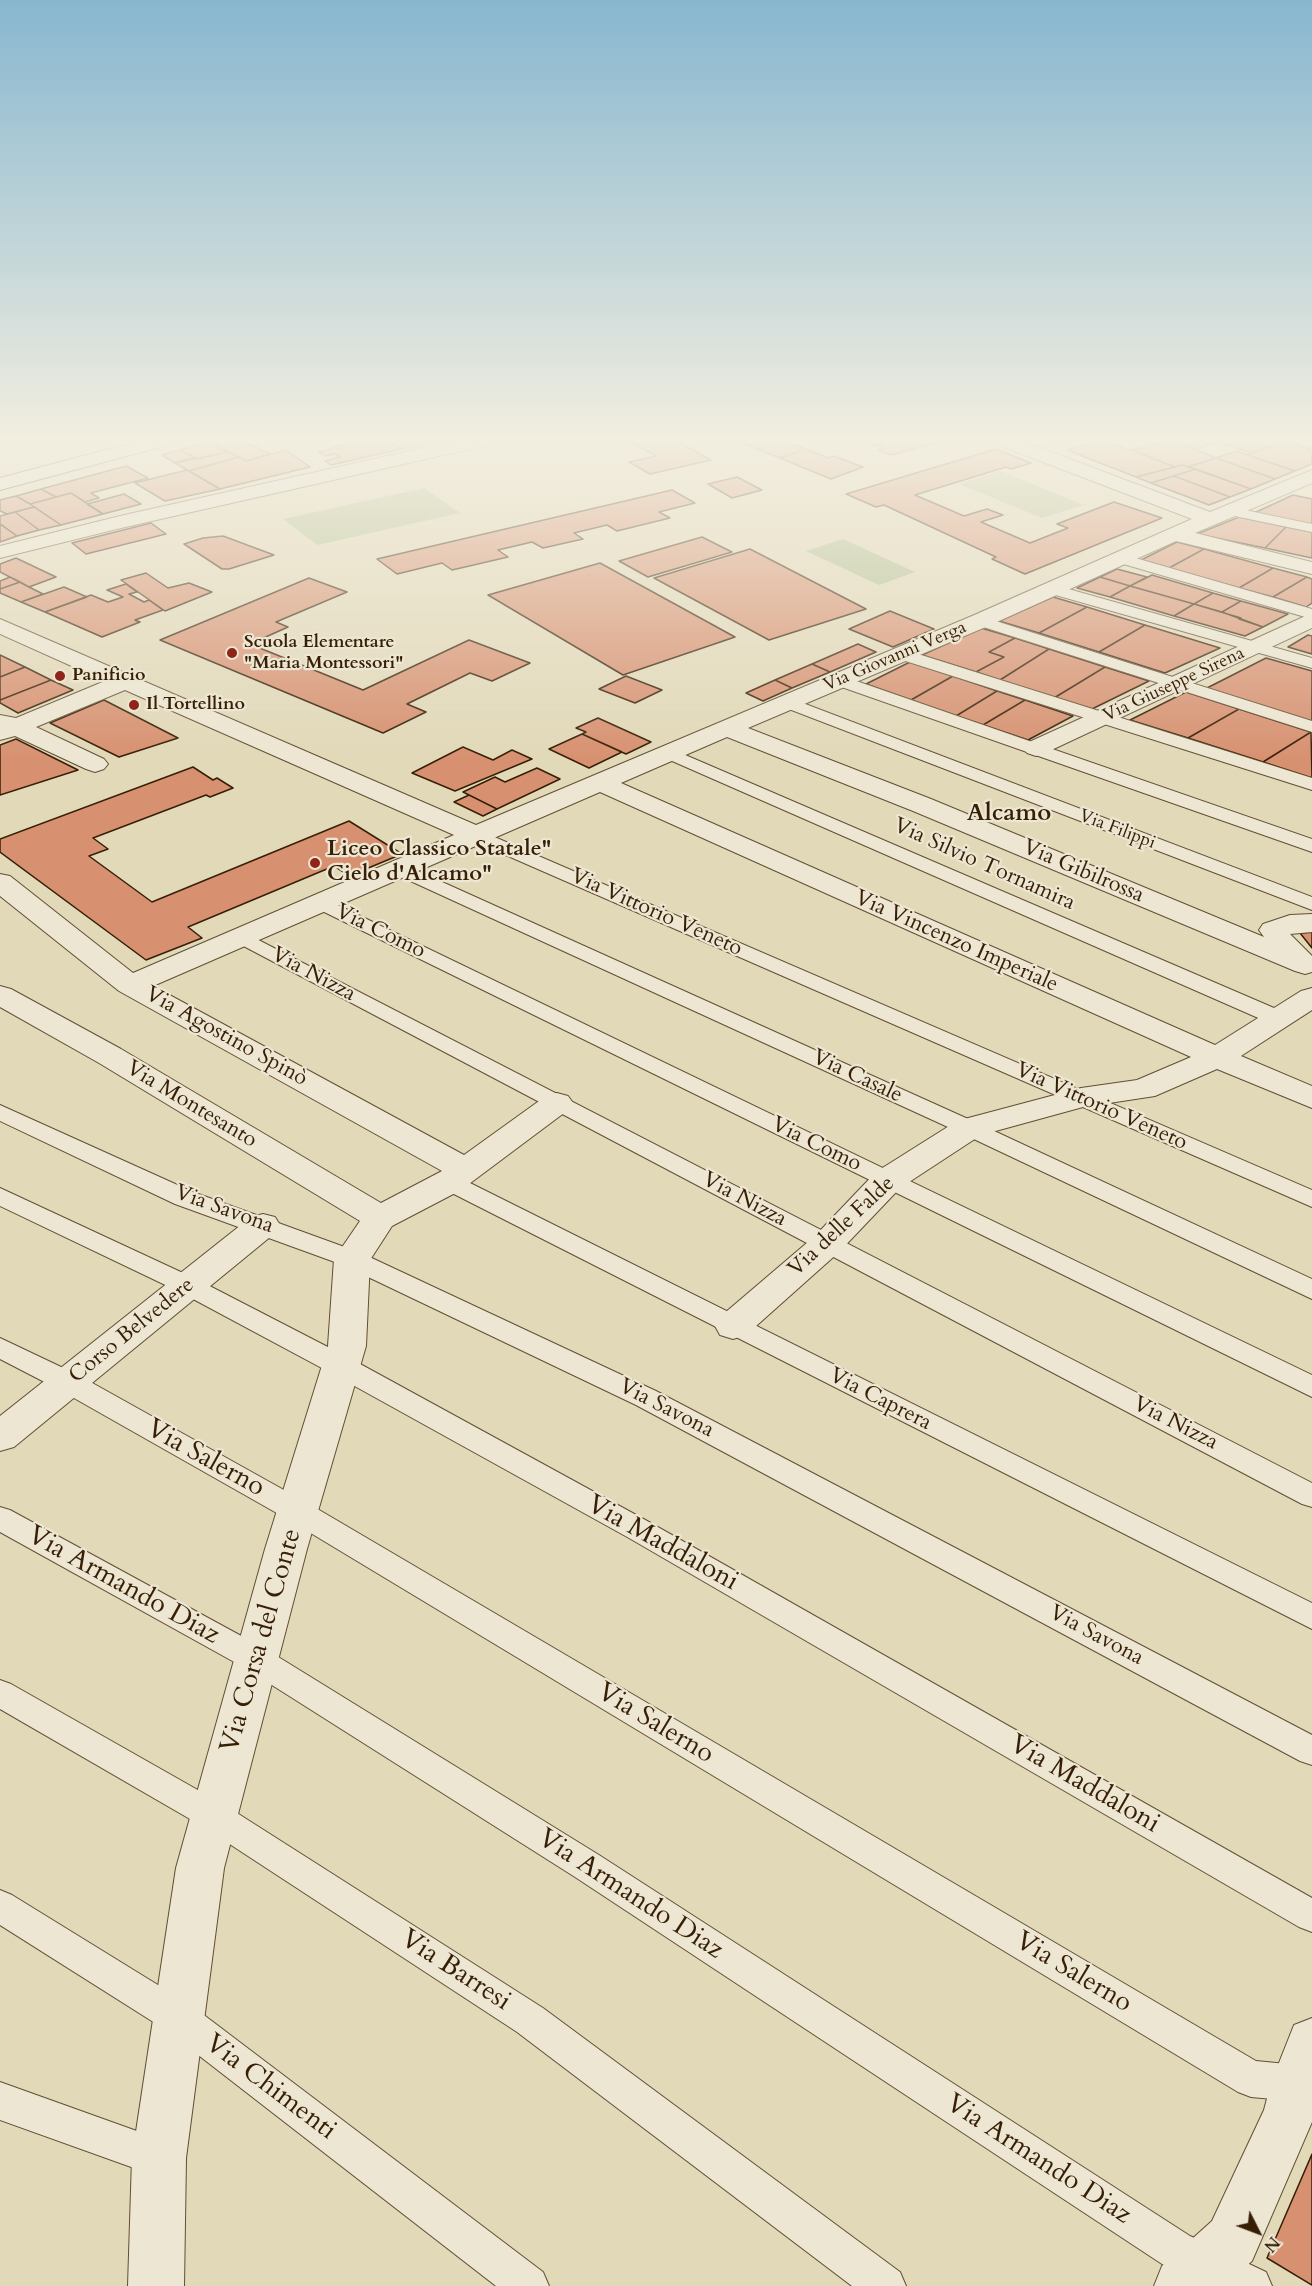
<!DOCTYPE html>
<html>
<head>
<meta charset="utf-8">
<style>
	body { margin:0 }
	#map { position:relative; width:1312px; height:2286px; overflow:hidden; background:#e2d9b9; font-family:Cardo,serif }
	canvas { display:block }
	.north { position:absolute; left:1228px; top:2202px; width:60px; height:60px; -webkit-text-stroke:4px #ece6d2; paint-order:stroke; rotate:132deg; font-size:16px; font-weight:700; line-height:24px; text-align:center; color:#371f06 }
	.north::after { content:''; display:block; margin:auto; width:21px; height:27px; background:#371f06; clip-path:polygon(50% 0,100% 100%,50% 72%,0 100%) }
</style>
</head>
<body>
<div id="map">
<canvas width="1312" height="2286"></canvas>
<div class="north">N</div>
</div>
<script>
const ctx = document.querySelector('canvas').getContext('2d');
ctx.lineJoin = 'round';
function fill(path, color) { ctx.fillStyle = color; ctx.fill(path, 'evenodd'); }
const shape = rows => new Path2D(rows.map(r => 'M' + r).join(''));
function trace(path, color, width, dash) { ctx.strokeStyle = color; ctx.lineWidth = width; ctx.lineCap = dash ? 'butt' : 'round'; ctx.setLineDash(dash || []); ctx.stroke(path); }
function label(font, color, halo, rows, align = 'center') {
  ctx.font = font + ' Cardo,serif'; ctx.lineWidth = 4.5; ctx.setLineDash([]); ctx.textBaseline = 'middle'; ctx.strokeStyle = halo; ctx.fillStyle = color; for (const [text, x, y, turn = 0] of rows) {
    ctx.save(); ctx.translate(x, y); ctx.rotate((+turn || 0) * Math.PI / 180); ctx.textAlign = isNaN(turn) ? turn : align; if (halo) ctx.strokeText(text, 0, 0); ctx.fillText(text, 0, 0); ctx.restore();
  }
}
fill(shape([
	[1000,471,1084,505,1042,518,959,484],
	[424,488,460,513,317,545,283,519],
	[843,539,915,572,879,585,806,551]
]), '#b2bf90');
const building = shape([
	[221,439,239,439,270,454,246,461,209,442,221,439],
	[343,439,384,439,401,449,331,465,325,461,340,457,335,454,325,456,319,452,349,443,343,439],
	[384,439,435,439,439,441,401,449,384,439],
	[626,439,673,439,711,460,650,474,629,462,656,456,626,439],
	[732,439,792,439,785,442,806,449,780,458,732,439],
	[861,439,948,439,891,455,878,450,884,448,861,439],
	[1136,439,1172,439,1152,445,1136,439],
	[1172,439,1209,439,1219,442,1195,449,1169,440,1172,439],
	[1209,439,1280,439,1286,441,1251,453,1209,439],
	[1102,440,1131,450,1175,467,1136,477,1067,450,1102,440],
	[1169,440,1195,449,1216,458,1188,467,1182,465,1175,467,1131,450,1169,440],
	[1286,441,1312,450,1312,464,1295,471,1248,455,1286,441],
	[209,442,227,452,198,459,179,450,209,442],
	[806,449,829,458,834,456,863,467,831,479,780,458,806,449],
	[996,449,1031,463,1011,469,1006,467,915,495,964,516,987,509,1003,515,981,522,1030,543,1068,528,1057,524,1114,502,1162,518,1025,574,992,559,996,557,884,505,876,507,846,494,996,449],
	[179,450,194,457,175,463,162,455,179,450],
	[286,450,310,467,220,489,189,471,239,457,246,461,286,450],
	[1236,451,1248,455,1295,471,1275,479,1216,458,1236,451],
	[227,452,239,457,189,471,175,463,227,452],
	[1216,458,1275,479,1251,489,1188,467,1216,458],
	[1182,465,1196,469,1151,483,1136,477,1182,465],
	[126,466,148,478,91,493,99,498,85,502,71,493,56,497,41,489,126,466],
	[1196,469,1251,489,1230,497,1174,476,1196,469],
	[187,470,220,489,165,501,135,483,187,470],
	[1174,476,1230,497,1209,505,1151,483,1174,476],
	[737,477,762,490,732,498,708,484,737,477],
	[41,489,56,497,30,504,16,496,41,489],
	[672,490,695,503,659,512,670,518,617,531,607,525,574,533,583,539,543,548,532,542,498,550,508,557,452,570,442,563,397,574,377,559,672,490],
	[71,493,103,514,61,525,30,504,71,493],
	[124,494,141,504,103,514,87,504,124,494],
	[1293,495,1312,499,1312,525,1254,513,1293,495],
	[16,496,30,504,34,507,7,514,0,511,0,500,16,496],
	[34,507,61,525,39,530,15,512,34,507],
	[15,512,39,530,17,536,0,524,0,516,15,512],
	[1239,517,1286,527,1265,548,1197,534,1239,517],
	[151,523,166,534,86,554,72,543,151,523],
	[2,525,17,536,0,542,0,526,2,525],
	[1286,527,1312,532,1312,558,1265,548,1286,527],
	[223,536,274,555,229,569,222,569,184,544,203,538,223,536],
	[702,537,732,552,648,577,619,561,702,537],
	[1177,542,1204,549,1169,568,1141,560,1177,542],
	[750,549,866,609,769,640,654,578,750,549],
	[1204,549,1273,568,1239,588,1169,568,1204,549],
	[16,558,56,577,29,587,0,572,0,564,16,558],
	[600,563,735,637,623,675,488,595,600,563],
	[1273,568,1307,577,1273,597,1239,588,1273,568],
	[1117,569,1147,577,1130,586,1100,577,1117,569],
	[146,573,168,588,189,583,212,592,165,611,121,580,146,573],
	[1152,575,1213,593,1194,604,1130,586,1152,575],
	[10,577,20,582,0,589,0,581,10,577],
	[1100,577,1130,586,1110,597,1077,588,1100,577],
	[1307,577,1312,579,1312,603,1306,607,1273,597,1307,577],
	[309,578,347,592,276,622,288,627,250,644,363,690,469,640,530,663,492,681,470,673,407,704,426,712,383,733,160,640,309,578],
	[20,582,29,587,43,594,21,602,0,593,0,589,20,582],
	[126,584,137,592,129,594,144,602,149,600,163,610,135,620,140,622,102,637,45,612,91,595,108,602,123,597,107,590,126,584],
	[1130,586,1194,604,1174,616,1110,597,1130,586],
	[64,587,87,597,45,612,21,602,64,587],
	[1213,593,1241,601,1222,612,1194,604,1213,593],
	[1053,597,1087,607,1039,633,999,621,1053,597],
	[1241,601,1288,614,1263,627,1222,612,1241,601],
	[1194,604,1241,618,1239,619,1263,627,1245,636,1174,616,1194,604],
	[1087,607,1145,625,1099,652,1039,633,1087,607],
	[890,611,934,629,893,647,849,629,890,611],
	[1145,625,1220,648,1165,673,1099,652,1145,625],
	[981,628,1015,638,989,652,1004,657,976,672,922,655,981,628],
	[1308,635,1312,636,1312,654,1288,647,1308,635],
	[1015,638,1049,649,1000,680,976,672,1004,657,989,652,1015,638],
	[858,644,876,652,830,672,812,664,858,644],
	[1049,649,1105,667,1054,698,1000,680,1049,649],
	[0,655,25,667,0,677,0,655],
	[1266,658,1312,671,1312,722,1205,689,1266,658],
	[910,662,953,676,911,700,866,684,910,662],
	[812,664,830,672,792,688,775,680,812,664],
	[25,667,51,680,0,700,0,677,25,667],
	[1105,667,1149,681,1092,709,1054,698,1105,667],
	[626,676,662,690,635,703,599,689,626,676],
	[953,676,997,691,956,716,911,700,953,676],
	[51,680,73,690,18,713,0,703,0,700,51,680],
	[775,680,792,688,763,701,746,693,775,680],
	[997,691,1025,700,983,725,956,716,997,691],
	[1186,692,1239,709,1188,738,1130,720,1186,692],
	[104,700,178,738,119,757,50,723,104,700],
	[1025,700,1073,716,1028,740,983,725,1025,700],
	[1239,709,1311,732,1263,762,1188,738,1239,709],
	[598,718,651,742,626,754,582,734,586,732,576,728,598,718],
	[1311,732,1312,778,1263,762,1311,732],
	[582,734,622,752,589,768,549,749,582,734],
	[16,739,78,770,0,795,0,745,16,739],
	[463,747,493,760,512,750,532,759,455,791,412,773,463,747],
	[193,767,213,780,217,778,233,788,210,797,206,795,93,838,108,849,89,856,152,902,349,821,402,854,349,876,334,866,188,927,202,938,146,960,0,852,0,839,193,767],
	[537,768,560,779,497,809,463,792,495,777,505,782,537,768],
	[469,795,497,809,483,816,454,802,469,795],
	[1312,932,1312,948,1300,933,1312,932],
	[1312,2154,1312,2285,1267,2258,1312,2154]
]);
fill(building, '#d79171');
trace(building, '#371f06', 1.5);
const lane = shape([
	[1230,507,1312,524,1312,532,1225,514,1223,511,1230,507],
	[1118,553,1312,609,1312,619,1113,561,1110,558,1118,553],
	[1051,584,1312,658,1312,668,1045,592,1043,589,1045,586,1051,584],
	[980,616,1312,721,1312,732,974,624,972,621,974,618,980,616],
	[902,649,1312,778,1312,790,896,658,894,654,896,650,902,649],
	[839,675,1312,839,1312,852,833,684,830,680,833,676,839,675],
	[787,697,1312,897,1312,910,781,706,778,702,781,698,787,697],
	[669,748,1288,1014,1291,1019,1288,1024,1280,1026,1272,1024,663,757,660,753,663,749,669,748],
	[476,829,1312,1190,1312,1207,469,839,466,835,469,831,476,829],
	[400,863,977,1123,1312,1279,1312,1299,961,1133,393,873,390,869,393,865,400,863],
	[321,897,1312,1375,1312,1397,314,907,311,903,314,899,321,897],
	[241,931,1312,1483,1312,1507,1302,1504,234,941,231,937,234,933,241,931],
	[0,1105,193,1192,361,1253,656,1391,1312,1735,1312,1765,1300,1761,636,1405,343,1265,175,1204,0,1121,0,1105],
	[449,1174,458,1177,1312,1603,1312,1629,440,1187,437,1182,440,1177,449,1174],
	[0,1188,198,1280,351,1359,649,1522,1312,1898,1312,1932,1299,1927,629,1538,331,1373,180,1292,0,1206,0,1188],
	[0,1338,78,1375,309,1504,1256,2061,1297,2065,1312,2071,1312,2108,1295,2101,1251,2097,1238,2092,289,1520,58,1389,0,1359,0,1338],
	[0,1507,10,1510,267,1650,599,1855,1190,2236,1266,2272,1272,2286,1207,2286,1162,2264,575,1877,245,1668,0,1532,0,1507],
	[0,1680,11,1684,226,1806,543,2008,900,2272,906,2286,852,2286,517,2032,202,1826,0,1709,0,1680],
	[0,1890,12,1895,192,2006,543,2272,549,2286,496,2286,166,2030,0,1925,0,1890],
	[0,2082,173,2144,178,2158,173,2172,159,2177,0,2120,0,2082]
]);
const street = shape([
	[463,439,497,439,495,443,488,445,121,528,0,558,0,546,120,516,463,439],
	[991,439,1017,439,1210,512,1312,470,1312,483,1195,533,1312,562,1312,574,1176,541,988,626,748,728,931,799,1264,937,1259,930,1263,924,1290,915,1312,914,1312,932,1290,934,1312,956,1312,972,1305,974,1295,971,913,811,727,737,621,783,1215,1045,1301,991,1312,988,1312,1010,1241,1056,1312,1086,1312,1108,1217,1069,1155,1096,1083,1107,981,1135,900,1188,839,1252,746,1335,733,1339,720,1335,715,1326,720,1317,815,1236,876,1172,957,1121,1081,1088,1137,1080,1191,1057,600,792,153,986,464,1155,546,1096,557,1093,568,1096,573,1103,568,1110,461,1190,392,1226,370,1260,366,1346,307,1549,224,1868,186,2158,184,2286,128,2286,132,2158,176,1868,265,1549,328,1346,334,1259,360,1221,99,1063,0,1007,0,986,11,989,121,1049,381,1203,442,1171,119,991,0,896,0,874,10,876,133,973,454,835,125,690,36,727,104,759,108,764,104,769,95,772,86,769,15,736,0,740,0,715,16,718,105,681,0,634,0,619,476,825,972,616,1192,519,993,443,991,439],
	[1295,439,1312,439,1312,447,1297,443,1295,439],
	[1312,613,1312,628,1045,753,1036,756,1027,753,1023,748,1027,743,1312,613],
	[263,1214,275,1217,280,1225,275,1233,14,1447,0,1451,0,1416,251,1217,263,1214],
	[1312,2018,1312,2122,1252,2261,1224,2286,1154,2286,1162,2266,1212,2221,1264,2110,1271,2083,1294,2025,1312,2018]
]);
const secondary = shape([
	[147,439,177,439,175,443,0,490,0,478,147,439]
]);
trace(lane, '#624e33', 2);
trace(street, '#624e33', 2);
trace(secondary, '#371f06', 2);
fill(lane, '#ece6d2');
fill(street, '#ece6d2');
fill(secondary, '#ece6d2');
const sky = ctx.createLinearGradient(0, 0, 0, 759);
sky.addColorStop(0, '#87b7cf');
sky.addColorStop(0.58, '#f2eee0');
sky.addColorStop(1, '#f2eee000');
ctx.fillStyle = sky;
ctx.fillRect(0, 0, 1312, 759);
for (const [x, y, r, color] of [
	[232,653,6,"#8f2418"],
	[60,676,6,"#8f2418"],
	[134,705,6,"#8f2418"],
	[315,863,6,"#8f2418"]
]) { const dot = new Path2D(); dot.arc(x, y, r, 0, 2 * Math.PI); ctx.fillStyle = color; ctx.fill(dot); trace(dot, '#ece6d2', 2); }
label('bold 18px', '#371f06', '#ece6d2', [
	["Scuola Elementare",244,643],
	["\"Maria Montessori\"",244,664],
	["Panificio",72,676],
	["Il Tortellino",146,705]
], 'left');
label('18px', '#371f06', '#ece6d2', [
	["Via Giovanni Verga",895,657,-23],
	["Via Giuseppe Sirena",1174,685,-25],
	["Via Filippi",1117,830,21]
]);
label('bold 22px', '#371f06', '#ece6d2', [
	["Liceo Classico Statale\"",327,850],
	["Cielo d'Alcamo\"",327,875]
], 'left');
label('22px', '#371f06', '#ece6d2', [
	["Via Silvio Tornamira",984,865,24],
	["Via Gibilrossa",1083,872,23],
	["Via Vittorio Veneto",656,913,24],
	["Via Como",380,932,26],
	["Via Vincenzo Imperiale",956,942,24],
	["Via Nizza",313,975,28],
	["Via Agostino Spinò",226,1037,29],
	["Via Casale",857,1077,25],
	["Via Montesanto",191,1105,31],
	["Via Vittorio Veneto",1101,1107,24],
	["Via Como",816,1145,26],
	["Via Nizza",744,1200,28],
	["Via Savona",224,1210,20],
	["Via delle Falde",842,1227,-43],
	["Corso Belvedere",132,1331,-39],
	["Via Caprera",880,1400,27],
	["Via Savona",666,1409,27],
	["Via Nizza",1175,1424,27],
	["Via Savona",1096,1636,28]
]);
label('bold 24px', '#371f06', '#ece6d2', [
	["Alcamo",1009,814]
]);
label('27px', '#371f06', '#ece6d2', [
	["Via Salerno",205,1459,29],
	["Via Maddaloni",662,1544,29],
	["Via Armando Diaz",123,1586,29],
	["Via Corsa del Conte",262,1641,-74],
	["Via Salerno",655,1724,31],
	["Via Maddaloni",1084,1785,30],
	["Via Armando Diaz",630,1895,33],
	["Via Barresi",455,1971,33],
	["Via Salerno",1073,1973,31],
	["Via Chimenti",270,2088,37],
	["Via Armando Diaz",1038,2160,33]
]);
</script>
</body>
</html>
